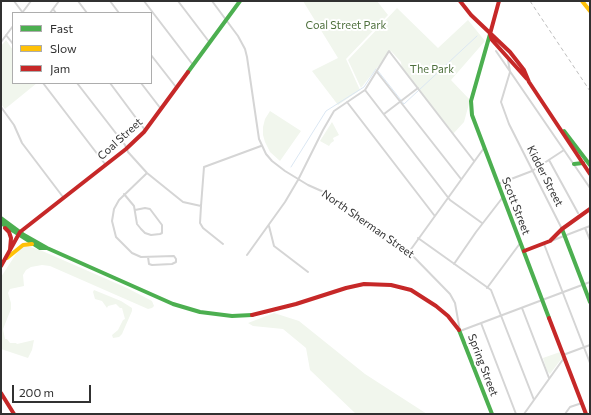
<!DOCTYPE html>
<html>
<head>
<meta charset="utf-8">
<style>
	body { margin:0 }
	#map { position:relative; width:591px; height:415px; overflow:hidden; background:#fff; font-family:Commissioner,sans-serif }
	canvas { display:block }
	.frame { position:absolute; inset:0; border:2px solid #313131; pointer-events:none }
	.legend { position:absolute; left:12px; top:12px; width:140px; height:72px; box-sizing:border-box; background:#fff; border:1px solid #adadad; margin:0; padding:5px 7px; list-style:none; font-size:12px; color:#313131 }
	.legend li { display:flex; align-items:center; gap:8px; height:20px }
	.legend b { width:20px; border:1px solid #adadad }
	.scale { position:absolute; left:12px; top:385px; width:79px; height:18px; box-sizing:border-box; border:2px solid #313131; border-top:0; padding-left:5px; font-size:12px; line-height:14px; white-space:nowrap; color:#313131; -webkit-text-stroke:3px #fff; paint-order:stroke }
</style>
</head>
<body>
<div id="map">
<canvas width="591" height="415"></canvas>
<div class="frame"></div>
<ul class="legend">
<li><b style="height:5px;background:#4caf50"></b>Fast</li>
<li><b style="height:5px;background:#ffc107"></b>Slow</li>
<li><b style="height:5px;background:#c62828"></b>Jam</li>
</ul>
<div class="scale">200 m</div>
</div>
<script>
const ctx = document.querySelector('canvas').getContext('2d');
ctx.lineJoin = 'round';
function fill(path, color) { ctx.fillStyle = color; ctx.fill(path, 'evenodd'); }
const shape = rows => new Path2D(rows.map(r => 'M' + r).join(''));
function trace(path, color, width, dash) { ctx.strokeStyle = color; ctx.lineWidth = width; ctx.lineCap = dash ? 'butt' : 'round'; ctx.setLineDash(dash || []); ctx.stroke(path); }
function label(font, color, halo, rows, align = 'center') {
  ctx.font = font + ' Commissioner,sans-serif'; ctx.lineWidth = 4; ctx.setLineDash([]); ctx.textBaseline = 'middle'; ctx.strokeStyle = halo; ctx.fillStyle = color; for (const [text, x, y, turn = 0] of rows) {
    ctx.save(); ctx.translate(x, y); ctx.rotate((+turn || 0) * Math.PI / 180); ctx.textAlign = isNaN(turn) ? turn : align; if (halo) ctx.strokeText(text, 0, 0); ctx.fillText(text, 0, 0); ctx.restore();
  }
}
fill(shape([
	[303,1,377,1,388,15,346,59,360,90,338,105,312,71,338,58],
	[397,8,438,48,468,20,485,41,451,80,470,100,464,122,453,134,402,69,401,62,391,51,387,55,361,88,348,60],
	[6,40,13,50,13,83,37,83,5,109,1,104,1,46],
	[270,111,301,131,280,161,270,152,265,142,263,135,263,127,265,119],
	[332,122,339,135,333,138,334,141,331,143,329,146,320,141],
	[27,246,40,250,127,288,152,301,154,306,152,308,148,309,50,266,42,265,31,267,26,270,23,275,24,286,10,289,8,293,11,303,11,309,3,329,5,339,7,339,10,343,16,343,17,344,34,340,32,350,28,358,1,349,1,277,16,254,22,247],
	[94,290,121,301,132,308,132,311,122,334,119,337,113,338,112,335,118,330,123,320,125,319,122,308,120,308,116,304,108,306,107,308,102,301,95,299,93,292],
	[274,313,299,321,365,374,427,414,356,414,310,370,306,348,283,329,253,326,248,323],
	[560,352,562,358,550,374,547,371,543,358]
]), '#f1f6ed');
trace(shape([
	[378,71,404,104,477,36],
	[291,167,326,111,364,87,376,69]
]), '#dbe7f3', 1);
trace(shape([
	[14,1,23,13],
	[78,1,87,13],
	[110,1,119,13],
	[144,1,193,65],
	[178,1,210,43],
	[212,1,238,36,245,49,247,57,259,139,266,154,272,161,285,171,308,185,326,193,409,252,450,294,455,303,460,331,590,282],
	[53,9,56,13],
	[22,13,31,1],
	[50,13,59,1],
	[6,35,13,44],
	[1,42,13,26],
	[496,51,590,188],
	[151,55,176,87],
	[508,60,510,72,501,102,509,124,562,229],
	[377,72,461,179],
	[43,83,105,164],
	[77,83,125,145,128,152,147,173,183,202,201,206,204,167,261,146],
	[110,83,145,130],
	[141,83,161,109],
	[365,90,450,200,482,223],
	[347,102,434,215],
	[1,107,14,125,22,143,63,197],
	[384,114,418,88],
	[549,160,578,213],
	[147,173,119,200,114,209,112,221,116,237,132,253,141,257,174,256,176,259,176,262,172,264,152,265,149,264,148,257],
	[498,184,532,171,564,150],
	[124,194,134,206,137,224,141,229,145,233,151,235,160,234,162,233,162,225,150,209,145,208,135,210],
	[201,206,200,223,203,228,223,244],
	[269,226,274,246,308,272],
	[585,228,590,240],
	[418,238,491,290,534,400],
	[551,241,590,226],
	[544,244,590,363],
	[409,252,484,148],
	[247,255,285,202,298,180,323,130,334,111,365,90,389,51,474,161],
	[454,264,476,232,503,197],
	[487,288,521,242],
	[522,308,549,378],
	[481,323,516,414],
	[563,355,590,345],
	[524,414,564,358],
	[565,414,570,407,582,403]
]), '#d5d5d5', 2);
trace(shape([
	[490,34,471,101,472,115,549,318],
	[188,72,240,1],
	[564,131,590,165],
	[574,164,583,163],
	[1,218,24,235,47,248,173,304,200,312,232,316,252,315],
	[1,223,40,248,46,248],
	[562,229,590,302],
	[459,330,492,414]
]), '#4caf50', 4);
trace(shape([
	[582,1,590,11],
	[7,258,23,245,32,244]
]), '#ffc107', 4);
trace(shape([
	[460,1,471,15,510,52,524,70,529,82,590,174],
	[499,1,490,34,492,40,527,79],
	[5,228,9,232,11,238,10,250],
	[524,251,550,241,562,229,590,209],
	[1,266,20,232,126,149,144,132,188,72],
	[252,315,296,304,346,288,364,284,391,285,411,290,436,306,448,316,459,330],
	[549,318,586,414],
	[1,393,14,414]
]), '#c62828', 4);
trace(shape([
	[530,1,590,91]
]), '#bdbdbd', 1, [4, 3]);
label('11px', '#4e703c', '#fff', [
	["Coal Street Park",346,25],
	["The Park",432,69]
]);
label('11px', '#313131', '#fff', [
	["Coal Street",120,139,-42],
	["Kidder Street",545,176,63],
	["Scott Street",516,206,69],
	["North Sherman Street",368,224,35],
	["Spring Street",483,365,69]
]);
</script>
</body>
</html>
